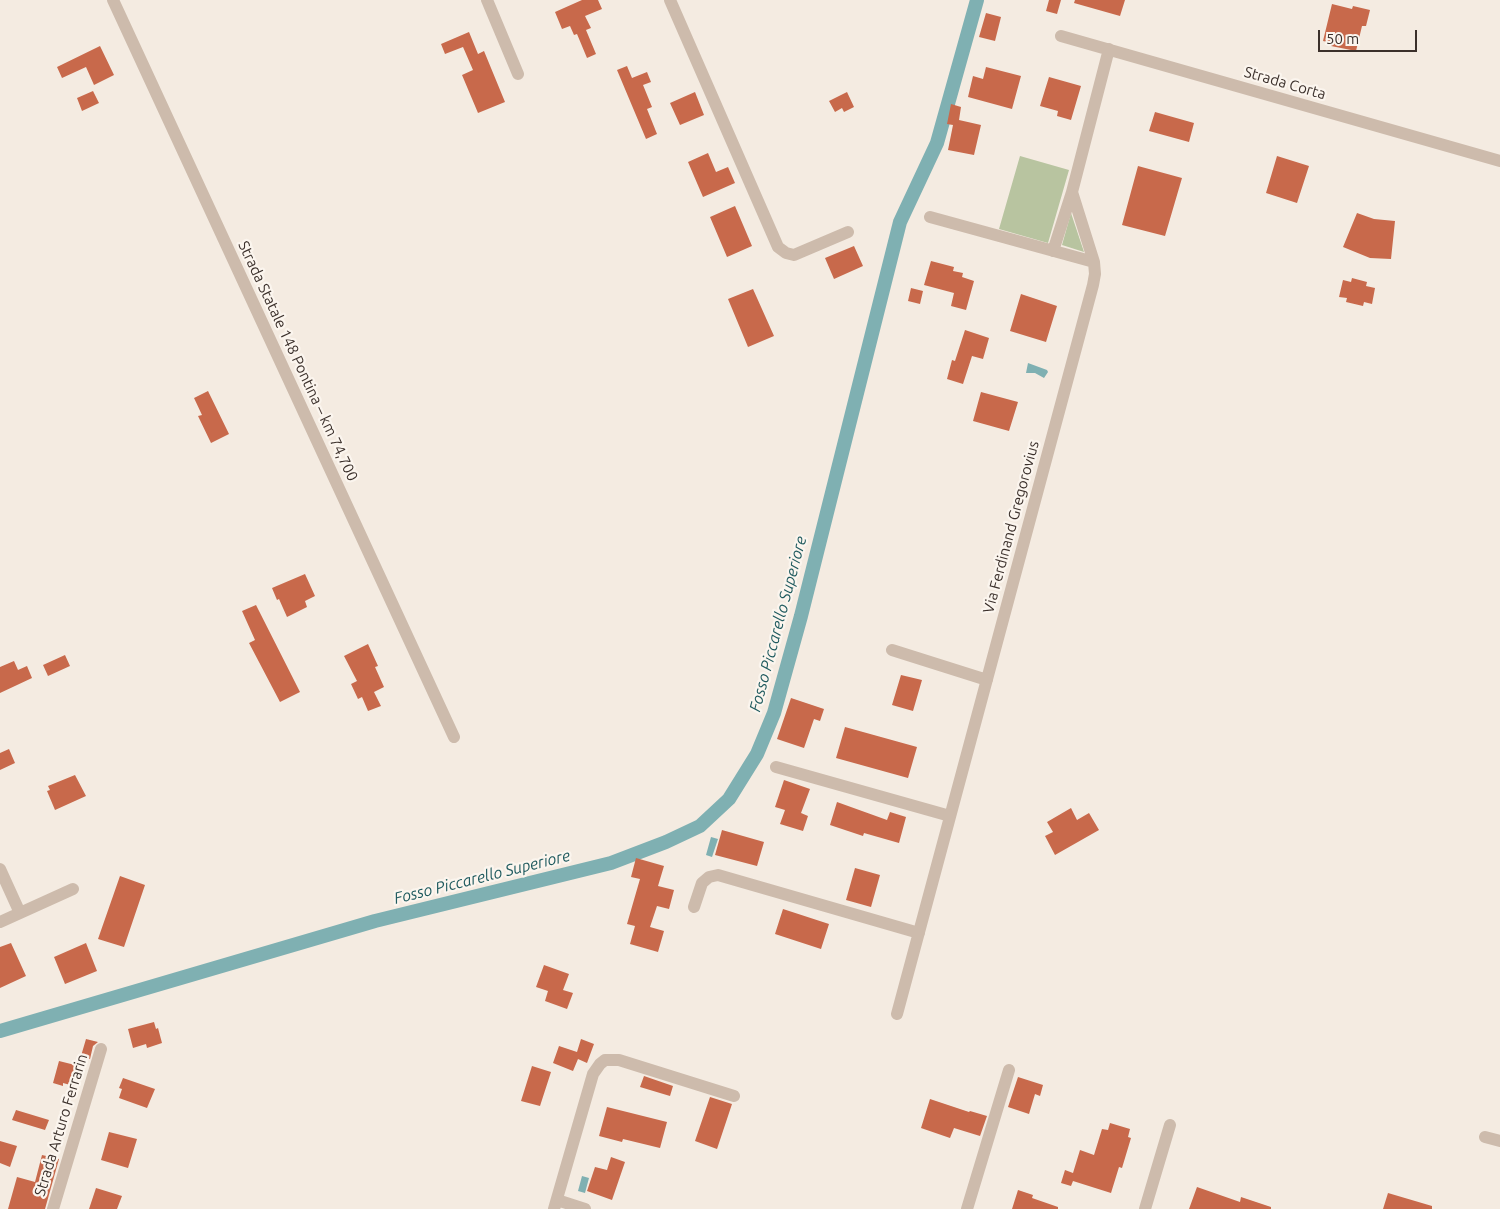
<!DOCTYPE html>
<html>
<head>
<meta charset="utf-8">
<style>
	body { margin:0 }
	#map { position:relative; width:1500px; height:1209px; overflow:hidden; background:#f4ebe1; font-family:Ubuntu,sans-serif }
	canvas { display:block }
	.scale { position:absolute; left:1318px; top:30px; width:99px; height:22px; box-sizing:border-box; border:2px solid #3b302b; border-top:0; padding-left:6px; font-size:15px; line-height:18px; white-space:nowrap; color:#3b302b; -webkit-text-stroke:4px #fbf5ee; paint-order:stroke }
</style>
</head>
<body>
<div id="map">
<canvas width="1500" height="1209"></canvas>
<div class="scale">50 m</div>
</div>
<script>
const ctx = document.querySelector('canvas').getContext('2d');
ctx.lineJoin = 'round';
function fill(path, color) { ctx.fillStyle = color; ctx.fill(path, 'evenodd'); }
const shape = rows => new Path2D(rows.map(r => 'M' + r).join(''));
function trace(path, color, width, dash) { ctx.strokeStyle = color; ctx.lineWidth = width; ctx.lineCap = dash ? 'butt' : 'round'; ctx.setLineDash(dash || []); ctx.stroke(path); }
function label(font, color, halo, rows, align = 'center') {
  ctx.font = font + ' Ubuntu,sans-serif'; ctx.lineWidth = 4.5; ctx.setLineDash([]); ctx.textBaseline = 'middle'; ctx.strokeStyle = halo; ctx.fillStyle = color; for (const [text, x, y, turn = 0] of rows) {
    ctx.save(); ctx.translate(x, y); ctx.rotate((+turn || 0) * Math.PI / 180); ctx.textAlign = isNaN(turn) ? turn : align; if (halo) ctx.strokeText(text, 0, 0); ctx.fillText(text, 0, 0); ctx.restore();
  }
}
fill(shape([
	[1020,156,1069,170,1048,243,999,229],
	[1071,213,1084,252,1062,245]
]), '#b8c4a0');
fill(shape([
	[1028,363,1047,370,1048,372,1044,378,1035,373,1026,373],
	[711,837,718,839,712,857,706,855],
	[582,1176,589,1178,585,1193,578,1191]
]), '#7fb0b2');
trace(shape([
	[0,1031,375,921,611,863,666,842,700,826,729,799,757,754,774,713,801,616,900,222,937,143,977,0]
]), '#7fb0b2', 14);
fill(shape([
	[582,0,598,0,602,9,585,16,591,28,586,30,596,54,587,58,577,34,574,35,570,26,562,29,555,12],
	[1049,0,1061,0,1057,14,1046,11],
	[1075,0,1125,0,1120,16,1074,3],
	[1332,4,1352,9,1353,6,1370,10,1366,26,1362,26,1356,51,1331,46,1332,43,1323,41],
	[986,13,1001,17,995,41,979,37],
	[469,32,478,54,484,51,505,102,478,113,462,75,473,70,463,47,445,54,441,44],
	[100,46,114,75,94,85,86,67,62,78,57,67],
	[627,66,632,78,647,72,651,82,643,85,652,107,647,109,657,134,646,139,617,70],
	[986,67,1021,76,1012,109,968,97,973,76,983,79],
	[1049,77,1081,86,1071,120,1057,116,1058,111,1040,106],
	[93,91,99,103,82,111,77,98],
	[695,92,704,115,680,125,670,103],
	[847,92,854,107,844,112,842,108,835,112,829,101],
	[951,104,961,107,959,120,981,125,974,155,948,150,953,125,947,124],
	[1155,112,1194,123,1189,142,1149,131],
	[708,153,716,172,728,167,735,183,703,197,688,162],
	[1277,156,1309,166,1297,203,1266,193],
	[1138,166,1182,178,1165,236,1122,225],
	[735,206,752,246,727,257,710,217],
	[1357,213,1374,219,1395,221,1391,259,1370,258,1343,247],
	[854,246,863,266,834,279,825,258],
	[931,261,954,267,953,271,963,273,962,277,974,281,966,310,951,306,954,293,924,285],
	[1352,278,1367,282,1366,286,1375,288,1372,304,1364,302,1363,306,1346,302,1347,298,1339,297,1343,280,1351,282],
	[911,288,923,291,920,304,908,301],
	[753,289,774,336,748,347,728,299],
	[1021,294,1057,306,1046,342,1010,331],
	[965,330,989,338,983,359,972,356,963,384,947,379,952,360,955,361],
	[208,391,229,434,211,443,198,416,202,415,194,398],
	[981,392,1018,402,1009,431,973,421],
	[305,574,315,596,305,601,307,607,287,617,279,599,277,600,272,588],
	[256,605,300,692,280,702,249,643,255,640,242,611],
	[368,644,378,666,375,667,384,687,374,692,381,706,368,711,362,697,358,699,351,684,357,681,344,656],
	[65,655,70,666,48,676,43,665],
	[14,661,18,670,27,666,32,678,0,693,0,667],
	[901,675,922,680,913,711,892,705],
	[791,698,824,709,820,721,814,719,804,748,777,739],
	[845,727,917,747,908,778,836,758],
	[9,749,15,763,0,770,0,753],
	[75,775,86,796,55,810,47,791,50,790,48,786],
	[784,780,810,789,801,813,808,816,803,831,780,824,785,810,775,807],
	[837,802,887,820,890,812,906,817,899,843,864,833,863,836,830,825],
	[1071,808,1077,820,1089,813,1099,830,1055,855,1045,836,1053,832,1047,822],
	[722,830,764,842,757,866,715,855],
	[636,858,664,866,658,886,674,890,669,909,657,906,650,927,664,931,658,952,630,944,635,926,627,924,640,879,631,877],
	[855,868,880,875,871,907,846,900],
	[120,876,145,885,124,947,98,939],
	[783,909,829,924,821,949,775,934],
	[11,943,26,976,0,988,0,947],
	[86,943,97,971,65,984,54,957],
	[544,965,569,974,563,990,573,993,567,1009,545,1001,548,991,536,987],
	[154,1022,156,1029,158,1028,162,1043,147,1048,146,1044,133,1048,128,1029],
	[86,1039,98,1042,93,1046,90,1059,81,1056],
	[581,1039,594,1044,587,1063,578,1059,573,1071,553,1063,559,1046,577,1052],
	[59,1061,79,1066,74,1086,63,1083,63,1086,53,1083],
	[532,1066,551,1072,540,1106,521,1101],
	[644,1076,673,1086,670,1096,640,1087],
	[1018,1077,1043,1085,1040,1096,1035,1094,1029,1114,1008,1107],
	[123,1078,155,1089,147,1108,119,1098,122,1089,119,1088],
	[710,1097,732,1104,717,1149,695,1141],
	[930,1099,969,1112,970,1111,987,1116,980,1136,954,1128,950,1138,921,1128],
	[607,1107,667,1122,660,1148,623,1139,622,1142,599,1136],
	[16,1110,49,1120,45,1130,12,1120],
	[1110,1123,1130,1129,1128,1137,1131,1138,1122,1168,1119,1167,1111,1193,1073,1181,1071,1186,1061,1183,1065,1170,1073,1173,1080,1150,1094,1155,1102,1129,1108,1130],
	[109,1132,137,1139,128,1168,101,1160],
	[0,1141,17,1146,10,1167,0,1163],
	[42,1155,59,1159,45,1209,8,1209,17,1177,35,1182],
	[611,1157,625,1162,612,1200,587,1191,595,1167,607,1170],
	[1197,1187,1240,1202,1241,1197,1271,1207,1271,1209,1189,1209],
	[96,1188,122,1196,117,1209,89,1209],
	[1018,1190,1033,1195,1032,1198,1058,1207,1058,1209,1012,1209],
	[1388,1193,1432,1206,1432,1209,1383,1209]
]), '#c8694b');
trace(shape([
	[113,0,454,737],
	[487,0,518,74],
	[670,0,778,247,786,253,794,255,848,232],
	[1061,36,1500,161],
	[930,217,1094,262],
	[1053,251,1072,192],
	[892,650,987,680],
	[776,767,950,816],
	[0,869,20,913],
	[694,907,702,883,709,877,718,875,919,933],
	[0,922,73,889],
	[897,1014,1093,285,1095,274,1094,262,1072,192,1109,49],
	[1485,1137,1500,1141],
	[557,1200,585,1209],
	[53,1209,101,1049],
	[554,1209,593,1074,600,1064,605,1060,619,1060,734,1096],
	[967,1209,1009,1070],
	[1145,1209,1170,1125]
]), '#cdbbac', 12);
label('15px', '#3b302b', '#fbf5ee', [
	["Strada Corta",1285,83,16],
	["Strada Statale 148 Pontina – km 74,700",298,361,65],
	["Via Ferdinand Gregorovius",1011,527,-75],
	["Strada Arturo Ferrarin",61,1125,-73]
]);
label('italic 16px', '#1f5a5e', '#fbf5ee', [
	["Fosso Piccarello Superiore",778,624,-75],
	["Fosso Piccarello Superiore",482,877,-14]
]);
</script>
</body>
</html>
